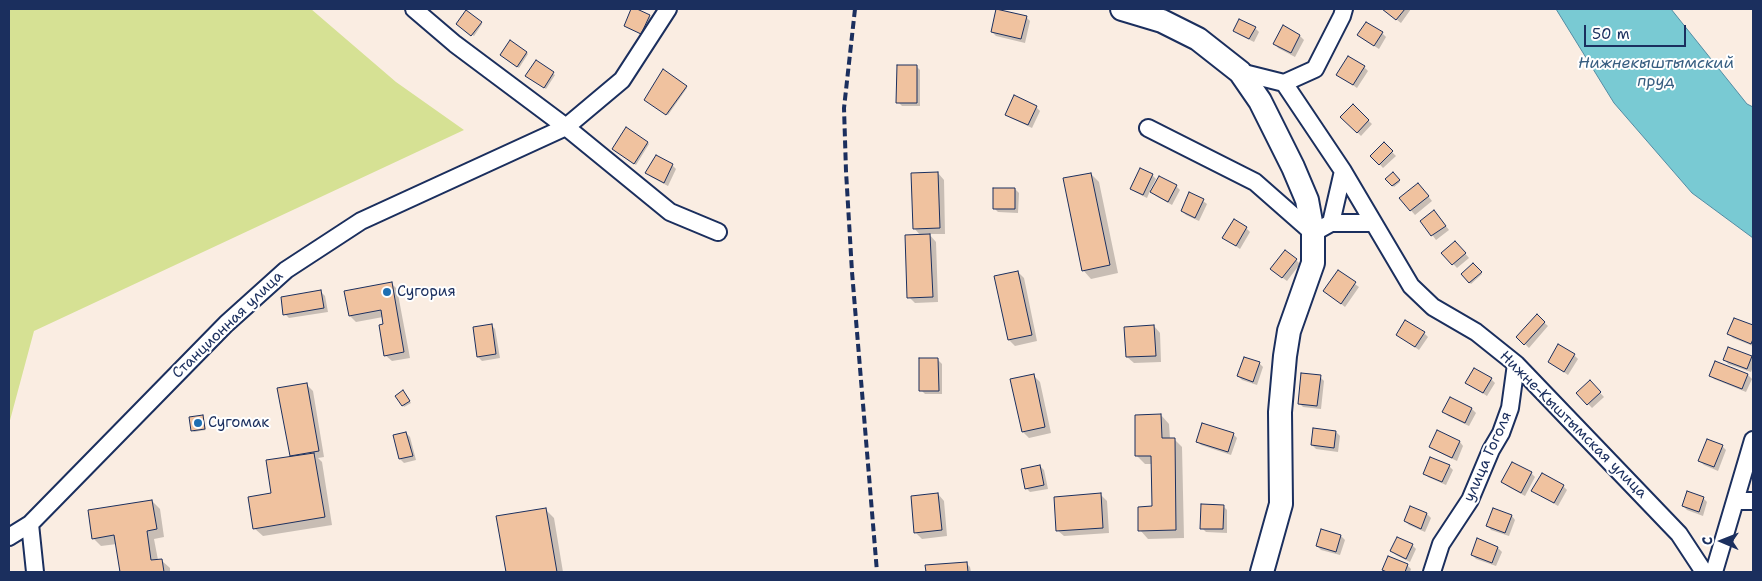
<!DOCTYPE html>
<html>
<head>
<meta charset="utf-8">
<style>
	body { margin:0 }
	#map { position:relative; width:1762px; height:581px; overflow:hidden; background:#faede2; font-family:"Shantell Sans",sans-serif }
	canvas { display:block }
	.frame { position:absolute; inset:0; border:10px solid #1b2f5e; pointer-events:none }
	.north { position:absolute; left:1697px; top:516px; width:50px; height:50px; -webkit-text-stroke:4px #fff; paint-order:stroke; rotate:271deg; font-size:14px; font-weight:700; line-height:20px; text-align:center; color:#1b2f5e }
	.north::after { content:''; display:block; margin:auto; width:18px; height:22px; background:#1b2f5e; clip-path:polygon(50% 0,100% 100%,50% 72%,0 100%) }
	.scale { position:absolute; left:1584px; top:25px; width:102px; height:22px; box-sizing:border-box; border:2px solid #1b2f5e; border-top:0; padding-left:6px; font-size:15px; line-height:18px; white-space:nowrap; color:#1b2f5e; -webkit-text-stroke:4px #fff; paint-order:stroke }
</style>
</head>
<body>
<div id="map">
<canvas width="1762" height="581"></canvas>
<div class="frame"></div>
<div class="north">С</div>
<div class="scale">50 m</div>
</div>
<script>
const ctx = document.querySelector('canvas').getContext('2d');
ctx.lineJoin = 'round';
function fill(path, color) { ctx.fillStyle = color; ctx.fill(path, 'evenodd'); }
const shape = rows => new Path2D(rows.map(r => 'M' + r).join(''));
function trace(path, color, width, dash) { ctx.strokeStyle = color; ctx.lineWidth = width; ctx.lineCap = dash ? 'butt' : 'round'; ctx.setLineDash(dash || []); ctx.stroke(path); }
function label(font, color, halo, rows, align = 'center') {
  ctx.font = font + ' "Shantell Sans",sans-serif'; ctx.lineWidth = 4; ctx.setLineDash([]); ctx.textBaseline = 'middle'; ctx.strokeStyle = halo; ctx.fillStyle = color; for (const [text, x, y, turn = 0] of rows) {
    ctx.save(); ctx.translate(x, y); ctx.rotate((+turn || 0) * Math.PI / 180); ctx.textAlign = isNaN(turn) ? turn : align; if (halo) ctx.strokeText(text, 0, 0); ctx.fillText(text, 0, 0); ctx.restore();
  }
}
fill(shape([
	[9,9,311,9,396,82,464,130,34,331,9,424]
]), '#d6e194');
const water = shape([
	[1556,9,1671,9,1747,104,1753,107,1753,238,1692,193,1614,103,1556,9]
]);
fill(water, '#79cad3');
trace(water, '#538ca4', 1);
fill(shape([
	[633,9,651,17,643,34,625,26],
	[1383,9,1411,9,1401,23],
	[1026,17,1030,21,1025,43,996,36,992,32],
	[481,23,482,24,474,36,459,26],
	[1283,27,1300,36,1304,40,1295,57,1278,48,1275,44],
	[1255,28,1259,32,1254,42,1238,34,1234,30],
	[1382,33,1386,37,1379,49,1363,39],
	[526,52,528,54,519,68,503,57],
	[537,62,555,75,546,89,529,77],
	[916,66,920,70,920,106,902,106,898,102],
	[1364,67,1368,71,1357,88,1338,75],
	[686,86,687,88,668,115,647,101],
	[1353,106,1372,124,1361,136,1342,117],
	[1036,107,1040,111,1032,128,1011,118,1007,114],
	[648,143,649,144,636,165,615,151],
	[1384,144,1396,156,1383,168,1372,156],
	[656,157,672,165,676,169,668,186,651,177,647,173],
	[938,173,944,180,945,234,929,234,936,242,938,302,915,303,909,297,921,236,914,228],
	[1091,174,1099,182,1118,273,1091,279,1083,270],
	[1393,174,1400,182,1394,187,1387,179],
	[1152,175,1156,179,1150,190,1152,191,1176,186,1180,190,1172,205,1156,196,1150,191,1147,198,1135,192,1131,188],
	[1422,188,1432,201,1415,215,1401,199],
	[1015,189,1019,193,1018,213,998,212,994,208],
	[1203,201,1207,204,1199,221,1186,215,1182,211],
	[1438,216,1449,230,1436,240,1422,221],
	[1246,228,1250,232,1240,249,1224,238],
	[1459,246,1469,258,1457,268,1443,253],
	[1296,260,1300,264,1287,281,1276,273],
	[1473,264,1482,274,1471,284,1462,274],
	[1018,272,1024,278,1037,341,1015,346,1009,340],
	[1338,272,1359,287,1345,307,1325,291],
	[391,283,397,289,410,358,392,361,385,355,383,317,356,322,350,316],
	[321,292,325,296,328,312,289,318,285,314],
	[1537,316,1548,326,1529,348,1518,337],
	[1735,319,1753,327,1753,346,1733,338,1729,334],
	[491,325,495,329,500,358,482,361,478,357],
	[1154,326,1160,333,1161,362,1134,363,1127,357],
	[1424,333,1428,337,1419,350,1397,335],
	[1574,355,1578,359,1568,375,1549,362],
	[1752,357,1753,359,1753,367,1751,372,1728,364,1725,360],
	[938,360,942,364,942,394,925,394,921,390],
	[1259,363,1263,367,1257,385,1242,380,1238,376],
	[1715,363,1748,375,1752,379,1746,392,1714,379,1710,375],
	[1033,375,1040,382,1051,433,1029,438,1023,432],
	[1320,377,1324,381,1321,409,1303,407,1299,403],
	[1491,379,1495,383,1487,396,1467,383],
	[1590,382,1604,397,1592,408,1578,393],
	[306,384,313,391,324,457,318,458,322,462,332,525,263,536,254,528,293,457,291,455],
	[405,393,411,403,404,407,403,405],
	[1450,399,1472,409,1476,413,1469,426,1448,416,1444,412],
	[1161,415,1169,424,1170,439,1174,439,1182,447,1184,538,1148,539,1140,530,1153,508,1152,464,1145,464,1137,456],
	[203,416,206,430,194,432,192,430],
	[1314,429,1336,432,1340,436,1338,452,1316,449,1312,445],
	[1437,432,1460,442,1463,446,1457,461,1434,450,1430,446],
	[406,433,410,437,416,460,404,463,400,459,394,436],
	[1233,434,1237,438,1231,455,1201,445,1197,441],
	[1722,446,1726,450,1718,471,1704,465,1700,461],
	[1040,466,1044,470,1048,489,1030,492,1026,488],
	[1449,466,1453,470,1446,485,1428,477,1424,473],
	[1531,473,1535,477,1525,496,1507,486,1503,482],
	[1563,486,1567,490,1558,506,1533,491],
	[938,494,944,501,947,536,922,539,915,532],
	[1101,495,1107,501,1109,533,1064,536,1057,530],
	[1703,498,1707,502,1703,516,1687,510,1683,506],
	[152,501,160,509,164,537,154,539,158,560,161,560,170,568,170,572,121,572,117,544,101,546,93,538],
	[1223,506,1227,510,1227,533,1206,532,1202,528],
	[1411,508,1427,514,1431,518,1425,532,1409,525,1405,521],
	[545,509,554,518,563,572,507,572,498,517],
	[1512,516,1515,520,1509,536,1491,530,1488,526],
	[1341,536,1345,540,1340,555,1321,550,1317,546],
	[1412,545,1416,549,1410,562,1396,555,1392,551],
	[1498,548,1502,552,1496,566,1476,559,1472,555],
	[966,563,970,567,971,572,927,572,927,566],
	[1407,565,1411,569,1410,572,1386,572,1384,570]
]), '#0003');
const building = shape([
	[631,9,637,9,650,15,641,34,624,26,631,9],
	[996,9,1027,16,1021,39,991,32,996,9],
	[1382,9,1405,9,1396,20,1382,9],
	[466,10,482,22,471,36,456,24,466,10],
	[1239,19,1256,27,1249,39,1233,31,1239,19],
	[1366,22,1383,32,1374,46,1357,35,1366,22],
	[1283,25,1300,35,1291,53,1273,44,1283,25],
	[510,40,527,52,517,67,500,55,510,40],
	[1348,56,1365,66,1353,85,1336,75,1348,56],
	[536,60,554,72,544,88,525,76,536,60],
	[897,65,917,65,917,103,896,103,897,65],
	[663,69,687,86,666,115,644,100,663,69],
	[1014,95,1037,106,1028,125,1005,115,1014,95],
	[1353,104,1369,120,1357,133,1340,117,1353,104],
	[626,127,648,142,634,164,612,149,626,127],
	[1384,142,1393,151,1379,165,1370,156,1384,142],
	[656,155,673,164,664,183,645,173,656,155],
	[1140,168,1153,174,1143,195,1130,189,1140,168],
	[938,172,940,228,913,229,911,173,938,172],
	[1393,172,1400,180,1392,186,1385,179,1393,172],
	[1091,173,1110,265,1082,271,1063,178,1091,173],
	[1159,176,1177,185,1168,202,1150,192,1159,176],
	[1418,183,1429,196,1410,211,1399,198,1418,183],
	[993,188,1015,188,1015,209,993,209,993,188],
	[1189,192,1204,199,1195,218,1181,211,1189,192],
	[1434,210,1446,226,1431,236,1420,221,1434,210],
	[1234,219,1247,227,1236,246,1222,238,1234,219],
	[930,234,933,297,907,298,905,235,930,234],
	[1455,241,1466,253,1452,265,1441,253,1455,241],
	[1285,250,1297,259,1282,278,1270,269,1285,250],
	[1473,263,1482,272,1469,283,1461,274,1473,263],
	[1338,270,1356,282,1341,304,1323,291,1338,270],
	[1018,271,1032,335,1008,340,994,276,1018,271],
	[392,282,404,352,384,356,379,325,383,324,381,310,349,316,344,291,392,282],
	[321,290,324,308,283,315,281,297,321,290],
	[1537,314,1545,322,1524,345,1516,337,1537,314],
	[1734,318,1753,325,1753,339,1751,344,1727,334,1734,318],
	[1405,320,1425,332,1415,347,1396,335,1405,320],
	[492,324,496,354,477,357,473,327,492,324],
	[1154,325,1156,356,1126,357,1124,327,1154,325],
	[1558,344,1575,354,1564,372,1548,362,1558,344],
	[1728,347,1752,356,1747,369,1723,360,1728,347],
	[1244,357,1260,362,1253,382,1237,376,1244,357],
	[919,358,938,358,939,391,919,391,919,358],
	[1715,361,1748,374,1742,389,1709,376,1715,361],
	[1474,368,1492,378,1483,393,1465,383,1474,368],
	[1301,373,1321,375,1317,406,1298,404,1301,373],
	[1034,374,1045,427,1022,432,1010,379,1034,374],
	[1590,380,1601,392,1587,405,1576,393,1590,380],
	[307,383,319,451,290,456,277,388,307,383],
	[403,390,410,401,402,406,395,396,403,390],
	[1450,397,1472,408,1465,423,1442,412,1450,397],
	[1161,414,1162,438,1175,438,1176,530,1138,531,1138,507,1152,506,1151,456,1135,456,1135,415,1161,414],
	[203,415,205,429,191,431,189,417,203,415],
	[1202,423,1234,433,1228,452,1196,442,1202,423],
	[1313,428,1336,431,1334,448,1311,445,1313,428],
	[1437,430,1460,441,1452,458,1429,447,1437,430],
	[406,432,413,456,399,459,393,435,406,432],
	[1707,439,1723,445,1714,467,1698,461,1707,439],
	[314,453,325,517,253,529,248,497,271,493,266,460,314,453],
	[1430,457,1450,465,1442,482,1423,474,1430,457],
	[1512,462,1532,472,1521,493,1501,482,1512,462],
	[1040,465,1044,485,1025,489,1021,469,1040,465],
	[1542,473,1564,485,1554,503,1531,491,1542,473],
	[1687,491,1704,497,1699,512,1682,506,1687,491],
	[938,493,942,530,914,533,911,496,938,493],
	[1101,493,1103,528,1056,531,1054,497,1101,493],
	[152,500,157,529,147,531,151,560,162,559,164,572,120,572,114,535,92,539,88,510,152,500],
	[1201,504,1224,505,1223,529,1200,529,1201,504],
	[1410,506,1427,513,1421,529,1404,521,1410,506],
	[546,508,557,572,506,572,496,516,546,508],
	[1493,508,1512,515,1505,533,1486,526,1493,508],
	[1321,529,1341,535,1336,552,1316,546,1321,529],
	[1397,537,1413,544,1406,559,1390,551,1397,537],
	[1477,538,1498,547,1492,563,1471,555,1477,538],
	[1388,556,1408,564,1405,572,1387,572,1382,570,1388,556],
	[967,562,968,572,926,572,925,565,967,562]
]);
fill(building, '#f0c29f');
trace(building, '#1b2f5e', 1);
const minor = shape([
	[414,9,455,44,566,127,670,212,718,232],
	[1240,72,1284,83,1343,171,1411,286,1433,307,1476,332,1516,364,1679,534,1704,572],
	[1284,83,1315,69,1342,16,1344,9],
	[1148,128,1255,182,1313,233,1331,223,1373,223],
	[1331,223,1343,171],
	[1735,501,1753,501],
	[30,524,35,572],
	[9,537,30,524,226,324,286,270,361,221,566,127,622,80,668,9],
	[1432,572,1441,544,1470,500,1491,450,1501,433,1510,408,1516,364],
	[1714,572,1753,440]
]);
const secondary = shape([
	[1122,9,1162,21,1198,39,1240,72,1260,101,1293,167,1307,200,1313,233,1313,263,1289,331,1285,356,1280,412,1281,504,1262,572]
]);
trace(minor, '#1b2f5e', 20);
trace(secondary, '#1b2f5e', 26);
trace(minor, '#fff', 16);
trace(secondary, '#fff', 22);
trace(shape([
	[855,9,844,108,846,171,852,272,877,572]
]), '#1b2f5e', 4, [8, 4]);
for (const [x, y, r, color] of [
	[387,292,5,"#1f6fb2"],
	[198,423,5,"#1f6fb2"]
]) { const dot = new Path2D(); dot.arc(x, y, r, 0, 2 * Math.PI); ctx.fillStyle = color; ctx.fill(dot); trace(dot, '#fff', 2); }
label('15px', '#1b2f5e', '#fff', [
	["Сугория",397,292],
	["Сугомак",208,423]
], 'left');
label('15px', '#1b2f5e', '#fff', [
	["Станционная улица",228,325,-44],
	["Нижне-Кыштымская улица",1573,425,45],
	["улица Гоголя",1488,457,-66]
]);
label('italic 16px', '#375e81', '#fff', [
	["Нижнекыштымский",1656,64],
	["пруд",1656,82]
]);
</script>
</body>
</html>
